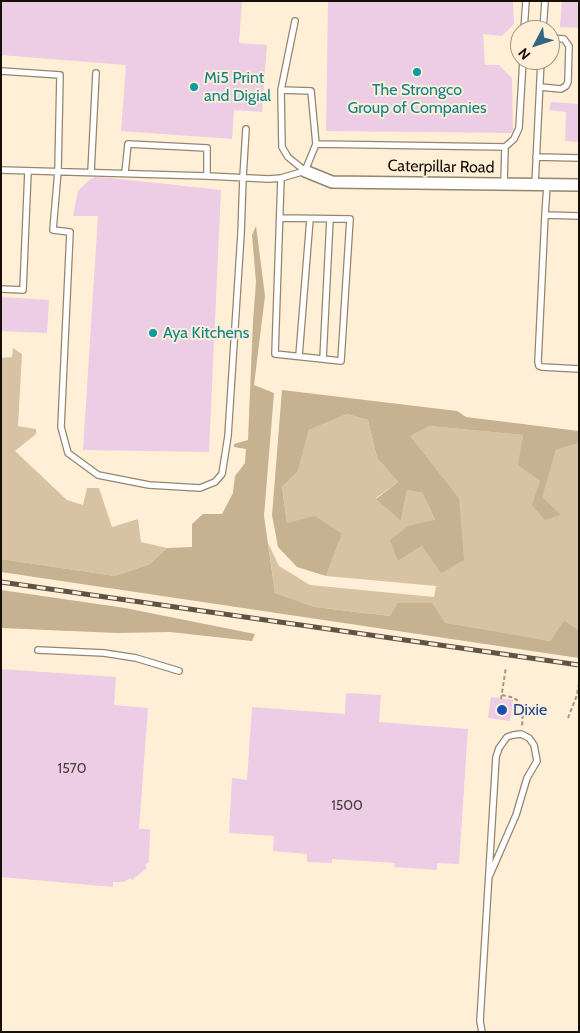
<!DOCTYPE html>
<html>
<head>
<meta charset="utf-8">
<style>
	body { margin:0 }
	#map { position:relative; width:580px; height:1033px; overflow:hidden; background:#ffefd6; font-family:Cabin,sans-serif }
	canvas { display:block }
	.frame { position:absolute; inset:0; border:2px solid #150f07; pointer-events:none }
	.north { position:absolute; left:510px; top:20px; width:50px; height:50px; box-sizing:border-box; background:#ffefd6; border:1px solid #a19583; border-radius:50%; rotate:230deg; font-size:14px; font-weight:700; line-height:20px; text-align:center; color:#150f07 }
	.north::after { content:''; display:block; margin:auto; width:18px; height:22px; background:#326582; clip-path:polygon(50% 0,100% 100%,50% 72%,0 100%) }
</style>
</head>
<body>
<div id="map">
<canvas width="580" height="1033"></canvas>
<div class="frame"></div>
<div class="north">N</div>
</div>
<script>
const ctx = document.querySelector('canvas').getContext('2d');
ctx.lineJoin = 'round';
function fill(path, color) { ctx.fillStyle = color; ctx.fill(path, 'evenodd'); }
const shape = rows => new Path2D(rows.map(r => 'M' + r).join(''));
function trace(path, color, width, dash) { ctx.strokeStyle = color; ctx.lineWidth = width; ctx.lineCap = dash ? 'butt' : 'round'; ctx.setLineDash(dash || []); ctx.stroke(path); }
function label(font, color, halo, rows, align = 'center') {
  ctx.font = font + ' Cabin,sans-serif'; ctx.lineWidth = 4; ctx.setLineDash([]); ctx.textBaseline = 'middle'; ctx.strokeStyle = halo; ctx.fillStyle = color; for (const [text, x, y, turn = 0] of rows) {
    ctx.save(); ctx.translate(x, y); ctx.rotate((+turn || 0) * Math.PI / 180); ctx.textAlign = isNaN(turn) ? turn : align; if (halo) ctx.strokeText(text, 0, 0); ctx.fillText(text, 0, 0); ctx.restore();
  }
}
fill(shape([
	[13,348,22,354,18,426,36,429,36,434,15,451,67,500,83,505,87,488,99,488,112,527,138,519,141,542,167,548,150,564,115,576,1,559,1,358,12,357],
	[347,414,368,420,377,458,398,482,376,498,401,521,407,490,424,493,435,521,410,525,398,561,422,546,459,498,409,436,430,426,523,435,519,465,540,481,541,497,556,450,579,443,579,630,564,620,550,641,391,616,315,607,275,593,268,543,279,566,310,585,434,597,436,586,326,576,342,534,287,523,282,487,298,471,309,430]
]), '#d7c3a3');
fill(shape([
	[256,226,265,296,254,385,274,393,264,516,275,593,315,607,390,616,398,603,432,603,445,623,550,641,564,620,579,630,579,658,1,572,1,559,115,576,150,564,167,548,192,547,192,524,203,514,222,514,233,493,235,476,245,463,246,449,234,447,234,444,248,440,253,321,256,282,252,235],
	[282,390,457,411,466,417,579,431,579,443,556,450,542,497,561,515,545,520,532,505,540,481,518,465,523,435,430,426,410,436,459,498,464,560,441,573,422,546,398,561,390,540,410,525,435,520,423,493,407,490,401,521,376,499,398,482,377,458,368,420,347,414,309,430,298,471,282,487,287,523,315,516,342,534,326,576,297,567,278,547,272,515],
	[1,590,125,608,255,634,252,641,170,632,117,633,1,628]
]), '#c6b190');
fill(shape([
	[1,1,242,1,239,43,267,45,262,112,234,110,232,139,121,131,126,65,1,55],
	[328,1,513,1,514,24,502,36,483,34,485,65,499,65,512,78,513,130,511,133,326,131],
	[562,1,579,1,579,28,560,27],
	[551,102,579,104,579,142,565,141,566,112,549,110],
	[95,177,111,178,221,190,209,452,83,450,98,216,73,216,78,191,89,180],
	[1,297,49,300,47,333,1,331],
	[1,669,116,677,114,705,148,708,139,829,150,829,149,862,145,865,147,868,132,880,130,878,124,882,113,882,113,887,1,877],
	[346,693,381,695,379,722,468,729,459,864,437,863,437,870,394,867,395,863,332,859,332,863,307,862,307,854,273,851,274,836,229,833,232,778,247,780,252,707,345,714],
	[491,697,513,700,510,721,488,718]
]), '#edcce6');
const lane = shape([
	[524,30,526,1],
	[543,30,545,1],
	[1,71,60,75,58,171,53,230,70,232,61,427,68,453,98,475,149,485,200,488,215,482,222,474,228,436,241,234,243,177,246,129],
	[540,87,561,89,566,86,568,82,569,46,564,39,550,38],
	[281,90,295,21],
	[505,147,514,139,519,128,523,60],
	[536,157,579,158],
	[1,170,207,176,269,179,281,178,305,171],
	[305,171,316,144,505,147,504,184],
	[305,171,288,157,282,147,281,90,311,91,316,144],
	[91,172,96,73],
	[125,173,128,144,207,148,207,176],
	[535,185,541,60],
	[547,185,545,215,579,216],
	[545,215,538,362,539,366,542,367,579,369],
	[280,218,350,219,341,361,275,354,281,178],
	[1,289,23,290,28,171],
	[299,356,310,219],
	[323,359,330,219],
	[38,650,104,653,136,658,179,671],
	[482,1032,480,1021,496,757,499,748,507,737,513,735,521,734,529,738,534,745,537,761,527,778,516,815,489,877]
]);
const street = shape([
	[305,171,332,182,579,185]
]);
trace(lane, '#93856e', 8);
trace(street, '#93856e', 14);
trace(shape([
	[502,695,511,697,517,700,521,706,523,710,522,727],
	[501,699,506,667],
	[523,710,533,711],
	[568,718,577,695,579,683]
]), '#a49885', 2, [4, 2.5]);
trace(lane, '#fff', 5.5);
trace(street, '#fff', 11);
const rail = shape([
	[1,582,579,665]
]);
trace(rail, '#5d5447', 5);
trace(rail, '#ffefd6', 3, [9]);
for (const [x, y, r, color] of [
	[417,72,5,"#0f9aa8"],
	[194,87,5,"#0f9aa8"],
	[153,333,5,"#0f9aa8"],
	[502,710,6,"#1a4fb4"]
]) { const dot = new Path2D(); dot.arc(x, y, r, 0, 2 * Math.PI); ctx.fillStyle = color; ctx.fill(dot); trace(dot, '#ffefd6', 2); }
label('14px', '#4b3e3f', null, [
	["1570",72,769],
	["1500",347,806]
]);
label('16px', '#0d838f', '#ffefd6', [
	["Mi5 Print",204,78],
	["and Digial",204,96],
	["The Strongco",417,90,"center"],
	["Group of Companies",417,108,"center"],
	["Aya Kitchens",163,333]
], 'left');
label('16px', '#150f07', '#ffefd6', [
	["Caterpillar Road",441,167,1]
]);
label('16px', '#164399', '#ffefd6', [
	["Dixie",513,710]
], 'left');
</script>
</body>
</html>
